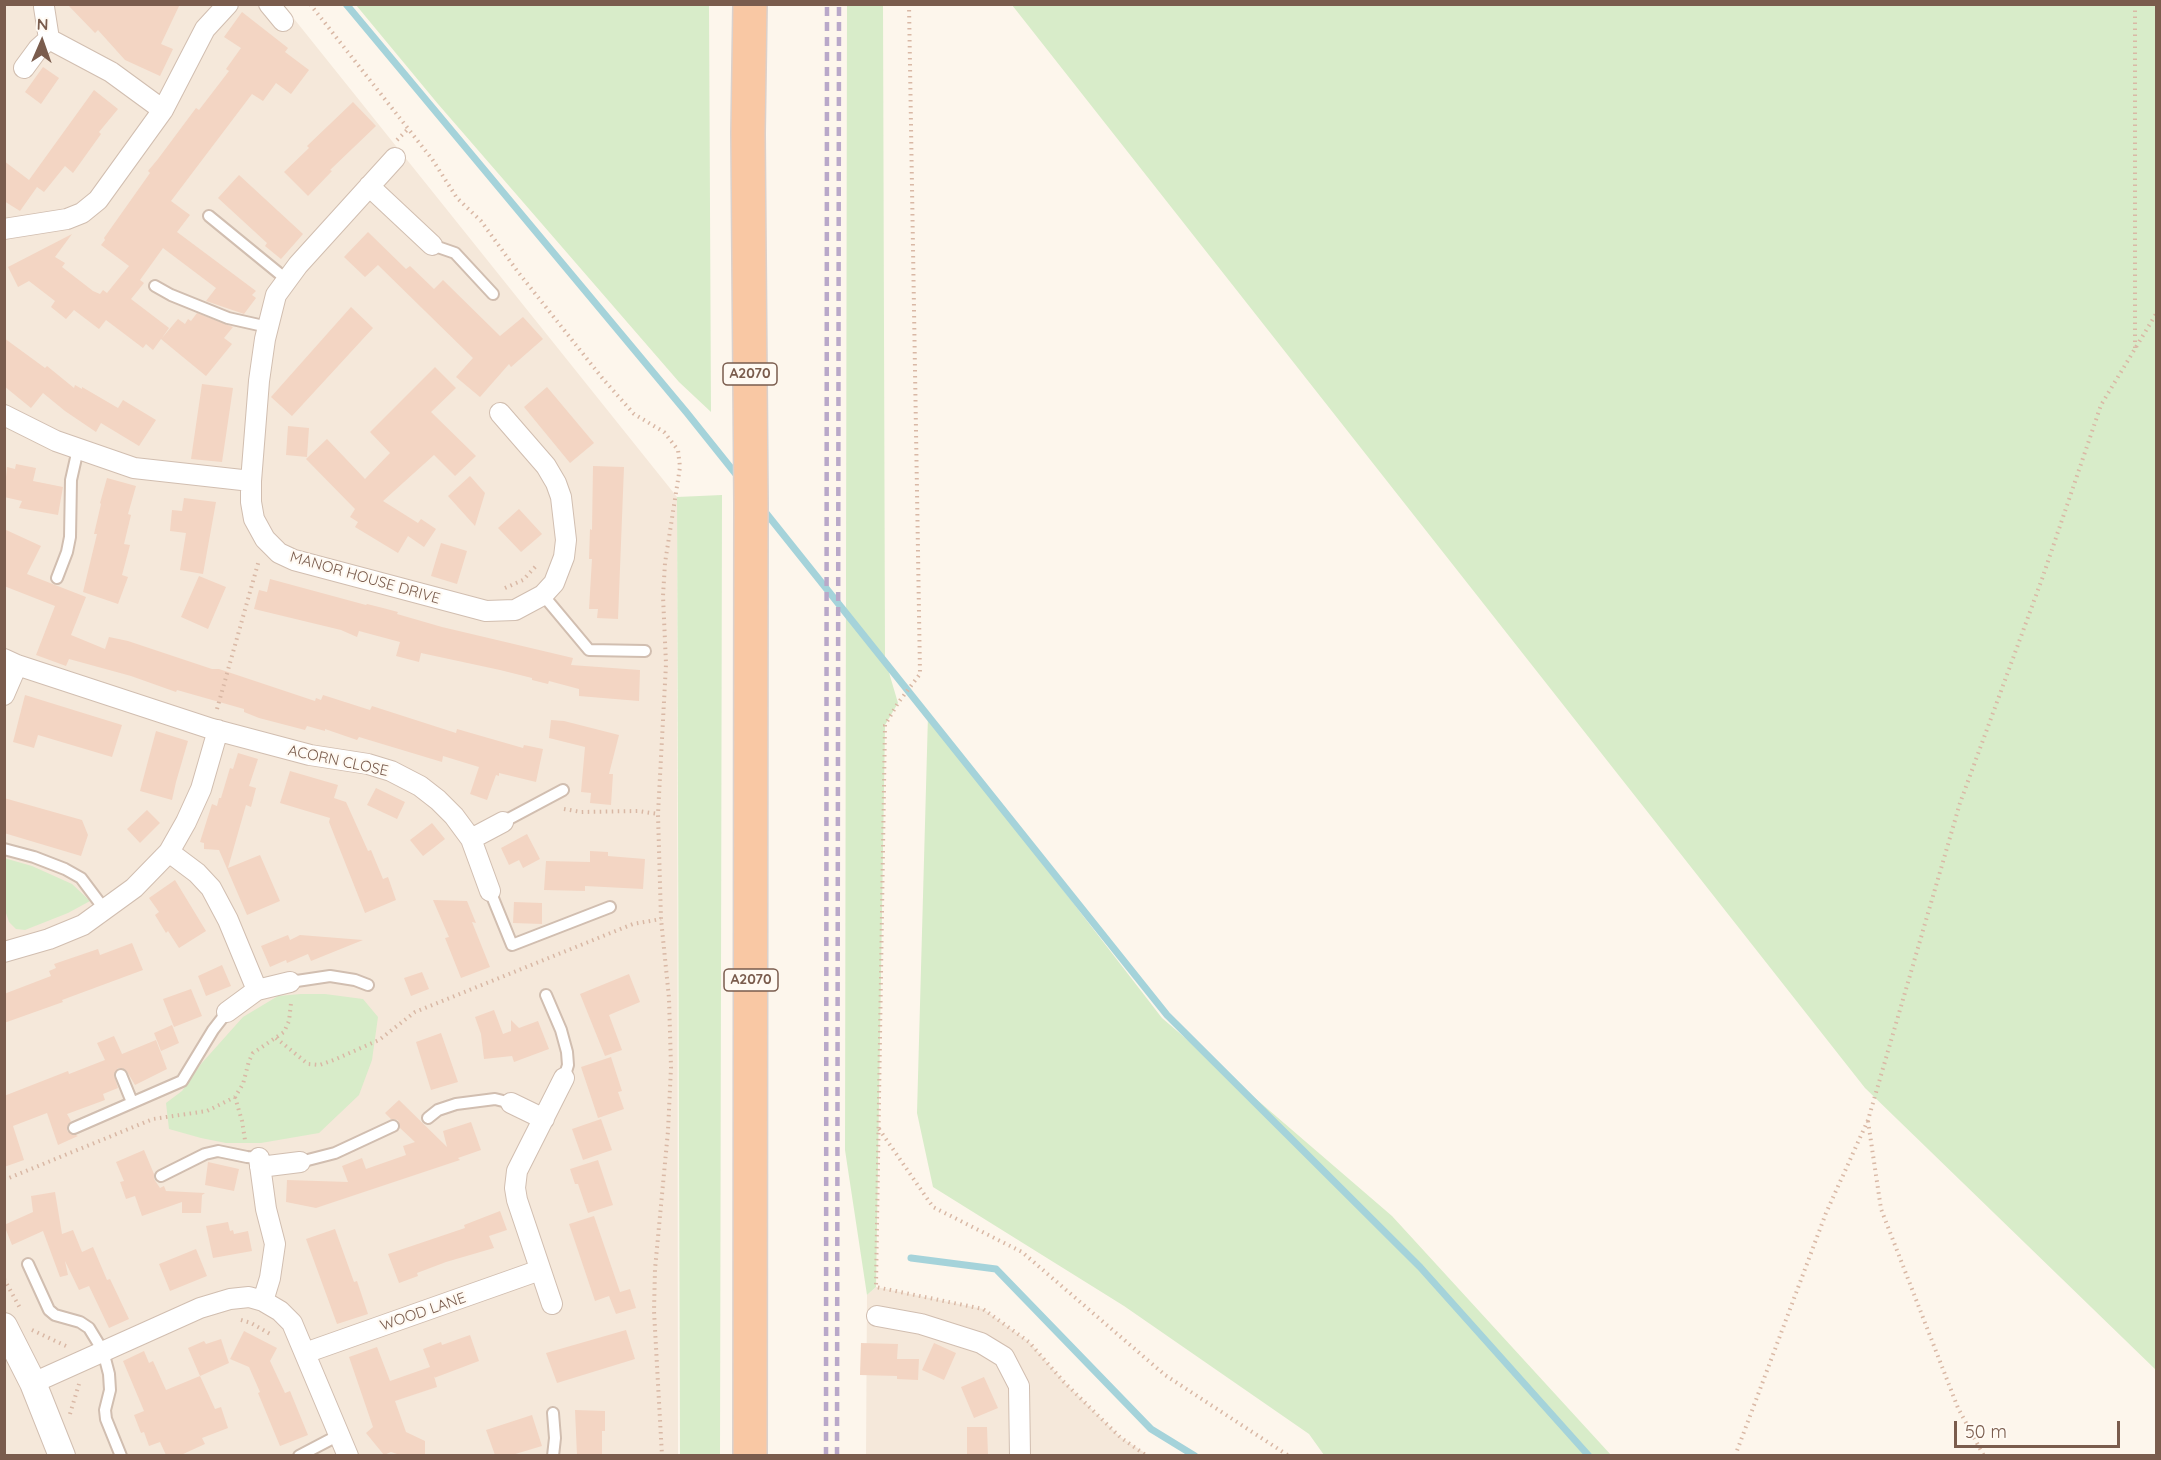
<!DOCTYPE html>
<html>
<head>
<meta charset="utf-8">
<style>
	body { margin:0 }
	#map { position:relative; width:2161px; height:1460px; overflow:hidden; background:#fdf6ec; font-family:Quicksand,sans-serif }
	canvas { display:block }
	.frame { position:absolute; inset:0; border:6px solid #7a5c4d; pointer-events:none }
	.north { position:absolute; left:12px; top:12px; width:60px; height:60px; -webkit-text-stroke:4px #fffaf3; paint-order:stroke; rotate:2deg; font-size:16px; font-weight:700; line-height:24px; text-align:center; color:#7a5c4d }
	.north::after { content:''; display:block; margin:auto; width:21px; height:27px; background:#7a5c4d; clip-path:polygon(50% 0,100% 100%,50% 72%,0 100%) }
	.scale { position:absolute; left:1954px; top:1421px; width:166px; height:27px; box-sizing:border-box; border:3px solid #7a5c4d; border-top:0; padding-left:8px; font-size:18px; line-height:21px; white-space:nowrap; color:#7a5c4d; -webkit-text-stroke:4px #fffaf3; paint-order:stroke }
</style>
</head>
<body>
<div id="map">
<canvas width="2161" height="1460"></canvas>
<div class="frame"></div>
<div class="north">N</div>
<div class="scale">50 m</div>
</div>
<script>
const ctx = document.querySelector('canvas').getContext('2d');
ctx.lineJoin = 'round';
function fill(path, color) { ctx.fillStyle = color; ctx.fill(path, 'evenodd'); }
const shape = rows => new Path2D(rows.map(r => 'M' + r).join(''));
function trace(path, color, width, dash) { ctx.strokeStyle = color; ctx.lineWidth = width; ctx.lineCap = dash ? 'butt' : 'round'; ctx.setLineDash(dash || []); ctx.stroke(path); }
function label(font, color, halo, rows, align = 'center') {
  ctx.font = font + ' Quicksand,sans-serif'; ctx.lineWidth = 4.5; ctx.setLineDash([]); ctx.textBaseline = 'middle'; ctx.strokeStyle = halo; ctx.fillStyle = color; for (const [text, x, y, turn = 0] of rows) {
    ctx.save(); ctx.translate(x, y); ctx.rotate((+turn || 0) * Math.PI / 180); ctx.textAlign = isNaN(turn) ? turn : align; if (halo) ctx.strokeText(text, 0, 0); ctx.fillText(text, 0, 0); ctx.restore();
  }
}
fill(shape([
	[5,5,283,5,677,497,678,1455,5,1456],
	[876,1287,983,1309,1029,1342,1064,1382,1120,1437,1148,1455,866,1456,867,1295]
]), '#f5e8da');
fill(shape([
	[883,4,885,659,898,703,885,725,876,1287,867,1295,845,1150,847,5],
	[356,5,709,5,711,412,679,382,438,104],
	[1012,5,2156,5,2156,1370,1865,1088],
	[722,495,720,1455,680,1456,677,497],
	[928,715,1162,1018,1392,1216,1611,1455,1324,1455,1309,1434,1124,1306,933,1187,917,1113],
	[4,858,32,866,72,884,90,901,68,913,25,930,16,929,9,922,5,910],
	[301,994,325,994,363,999,378,1017,372,1060,359,1095,319,1133,261,1143,226,1143,201,1138,169,1129,166,1103,182,1091,201,1064,243,1017,278,996]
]), '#d8ecc9');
trace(shape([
	[346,4,687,413,739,478],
	[762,508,1167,1015,1420,1267,1589,1456],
	[911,1258,996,1269,1151,1429,1195,1456]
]), '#a5d3da', 7);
fill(shape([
	[67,4,180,4,161,44,173,49,160,76,125,60,98,30,95,33],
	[242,12,288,48,285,52,309,70,291,94,276,83,263,101,252,94,171,201,190,215,177,232,256,291,252,295,256,298,244,314,206,301,216,288,163,248,140,280,144,283,131,299,169,328,162,338,178,319,185,324,188,319,191,321,197,313,233,327,224,338,232,344,206,376,161,339,153,350,146,344,143,348,106,320,99,329,74,310,66,319,51,307,55,301,29,281,18,287,8,267,72,234,55,257,65,263,62,267,93,291,100,294,103,290,107,293,129,266,101,245,105,240,104,238,150,173,148,171,158,159,196,108,199,110,229,71,226,69,241,48,224,37],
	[43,67,59,78,41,104,25,92],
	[94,90,118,109,99,132,101,134,73,173,65,166,44,192,37,187,20,211,4,201,4,161,29,180],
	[353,102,376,126,330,170,332,171,308,196,284,172,309,148,307,146],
	[239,175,303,234,281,259,265,246,267,243,218,198],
	[368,232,406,269,410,266,434,289,443,280,500,336,523,317,543,339,511,367,509,364,480,397,456,377,473,358,378,265,365,277,344,257],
	[351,307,373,328,292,416,271,397],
	[4,338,45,368,47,366,74,388,75,385,82,389,82,387,118,408,123,400,156,420,139,446,101,423,96,432,65,411,43,393,31,408,4,386],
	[435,367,456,388,431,412,476,456,455,476,434,455,383,501,418,523,421,519,436,529,424,547,408,536,398,553,355,527,358,522,350,517,355,509,306,459,327,439,365,479,390,453,370,432],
	[202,384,233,388,222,462,191,459],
	[547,387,594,443,570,463,524,407],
	[288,426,309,428,307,457,286,455],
	[16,464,36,468,33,481,63,487,58,515,19,508,22,501,4,497,7,467,15,469],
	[593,466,624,467,618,619,597,618,598,609,589,609,592,559,589,559,590,529,592,530],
	[470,476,485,493,475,526,448,496],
	[107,478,136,486,128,514,131,515,124,544,130,545,122,575,128,577,118,604,83,592,97,534,94,534,101,504,100,503],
	[184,498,216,502,203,574,180,570,186,533,170,531,172,510,182,511],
	[519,509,542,534,521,552,498,528],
	[4,529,41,546,27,574,86,597,71,635,105,649,109,637,128,641,212,669,219,669,315,701,316,698,321,700,323,695,370,710,372,706,456,733,457,729,523,748,524,745,543,749,536,782,499,773,499,776,496,775,487,800,470,794,479,767,443,756,442,762,359,737,357,740,325,729,325,731,307,726,305,730,259,718,244,712,244,709,177,690,176,692,131,676,69,659,66,666,36,655,55,606,4,586],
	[441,543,467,551,457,584,431,576],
	[199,576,226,587,208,629,181,617],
	[270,579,366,605,367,604,383,608,398,612,397,614,442,627,573,658,571,665,640,670,639,701,579,696,579,689,549,681,548,684,532,680,532,678,500,670,421,653,419,662,396,656,400,642,359,631,357,637,341,630,254,609,259,590,267,592],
	[25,695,122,725,112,757,38,735,34,748,13,742],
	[551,720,564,721,619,735,609,774,613,774,611,805,590,803,591,793,581,792,585,747,549,738],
	[156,731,188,741,176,782,172,800,140,791],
	[238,753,258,759,249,786,256,788,251,807,246,805,228,868,260,855,280,901,247,915,219,850,204,849,204,843,200,842,212,804,217,806,219,798,221,798,230,768,233,769],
	[290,771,338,785,334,798,346,802,368,851,371,850,383,879,388,877,396,900,365,913,329,822,330,818,280,803],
	[376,788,405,802,397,819,367,805],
	[4,798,82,820,88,835,81,856,4,833],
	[147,810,160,823,140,843,127,829],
	[432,823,445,839,423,856,410,840],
	[527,834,540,859,523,868,519,860,509,865,501,848],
	[590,851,608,852,608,856,645,859,643,889,585,886,585,891,544,890,546,861,590,862],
	[175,880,206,931,179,948,168,931,166,933,155,915,159,912,149,898],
	[433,900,467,901,476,923,472,922,490,967,461,978,445,938,449,937],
	[514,902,542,903,542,924,513,923],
	[288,935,290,940,300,935,363,940,311,961,308,954,287,963,286,960,270,967,261,946],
	[132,943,143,970,62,1000,63,1002,4,1023,4,994,51,976,49,971,56,968,54,964,98,949,100,955],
	[222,965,231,986,206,996,198,976],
	[422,972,429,989,411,996,404,978],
	[629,974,640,1002,609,1015,622,1050,605,1056,580,994],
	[191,989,202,1016,174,1027,163,999],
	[494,1010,503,1034,511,1031,511,1020,519,1028,538,1021,549,1049,514,1062,512,1056,484,1059,481,1034,475,1017],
	[172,1025,179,1043,161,1051,154,1033],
	[441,1033,458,1082,431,1090,416,1042],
	[114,1036,122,1054,156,1040,167,1069,135,1085,126,1070,118,1068,114,1075,118,1088,103,1094,105,1100,67,1114,71,1121,67,1127,67,1131,78,1136,58,1145,47,1113,13,1126,24,1160,4,1167,4,1096,68,1071,69,1074,105,1060,97,1043],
	[611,1057,622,1091,618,1092,624,1109,598,1118,581,1067],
	[399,1100,447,1147,443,1131,471,1122,481,1150,458,1158,460,1160,316,1208,286,1202,287,1180,348,1182,342,1166,362,1158,366,1169,406,1155,403,1146,415,1142,400,1128,398,1120,391,1119,385,1113],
	[601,1119,612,1150,583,1160,572,1129],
	[144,1150,154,1174,154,1179,160,1188,164,1186,166,1191,205,1193,202,1195,201,1213,182,1213,182,1202,142,1216,135,1196,126,1199,120,1182,124,1181,116,1162],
	[598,1160,613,1205,588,1213,578,1184,575,1184,570,1169],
	[208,1162,239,1169,234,1191,205,1185],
	[55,1192,62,1234,73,1230,82,1252,93,1247,107,1280,110,1279,129,1319,109,1328,89,1286,79,1290,65,1261,68,1275,60,1277,43,1231,12,1245,4,1225,33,1212,31,1196],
	[500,1211,507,1230,489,1236,494,1248,446,1262,417,1273,418,1276,399,1283,388,1254,465,1228,464,1225],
	[594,1216,620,1292,630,1289,636,1308,616,1314,609,1296,595,1301,569,1224],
	[228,1222,230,1231,233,1230,234,1234,248,1231,252,1251,213,1258,206,1226],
	[335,1229,354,1282,357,1281,368,1314,337,1324,306,1239],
	[196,1249,207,1276,170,1291,159,1264],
	[626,1330,635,1359,557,1383,546,1353],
	[244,1331,277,1348,270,1361,285,1393,290,1391,308,1435,280,1446,258,1393,260,1392,249,1367,230,1359],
	[470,1335,479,1361,434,1378,434,1376,437,1387,395,1401,406,1432,425,1441,425,1455,400,1455,391,1452,384,1455,366,1433,373,1427,349,1357,377,1347,390,1381,430,1367,423,1349,441,1342,442,1345],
	[221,1339,229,1363,200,1376,188,1348,204,1341,206,1344],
	[861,1343,898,1344,897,1359,919,1359,918,1380,897,1379,897,1376,860,1375],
	[934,1343,956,1353,944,1380,922,1370],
	[144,1351,149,1363,153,1361,166,1390,200,1376,215,1409,221,1407,228,1428,202,1438,205,1444,181,1455,166,1455,160,1442,149,1446,144,1432,141,1433,134,1415,144,1411,123,1361],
	[984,1377,998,1408,974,1418,961,1387],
	[575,1410,605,1411,605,1431,602,1431,602,1455,577,1455],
	[532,1415,542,1446,512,1455,495,1455,486,1430],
	[967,1427,987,1427,988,1455,967,1455]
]), '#f3d5c3');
const service = shape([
	[209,216,286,279],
	[432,245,455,253,493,294],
	[155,286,171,295,228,318,268,327],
	[57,578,67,552,70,537,71,480,78,449],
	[543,595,589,650,645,651],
	[503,822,563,790],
	[4,849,34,857,65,869,81,878,105,910],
	[490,891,512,945,610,907],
	[290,982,330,976,355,980,368,985],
	[546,995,561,1030,567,1052,568,1065,564,1078],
	[121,1075,132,1102],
	[428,1118,438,1110,456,1104,495,1099,511,1103],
	[74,1128,182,1081,213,1030,227,1012],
	[300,1162,335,1153,393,1126],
	[161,1176,205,1154,218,1151,247,1157,259,1158],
	[28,1264,49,1310,55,1315,80,1322,89,1328,103,1351,109,1374,110,1390,105,1410,106,1419,121,1456],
	[553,1413,555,1438,553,1456],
	[299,1456,339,1435]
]);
const minor = shape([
	[269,4,283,21],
	[44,7,49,39,111,72,163,110],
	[24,68,38,49,49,39],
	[395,158,298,265,276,295,265,339,259,381,251,481,251,502,254,519,265,539,279,553,294,560,486,611,515,610,543,595,554,583,564,557,566,540,561,497,556,483,546,466,500,413],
	[369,186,432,245],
	[4,229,67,219,82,213,98,200,163,110,205,29,228,4],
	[4,415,56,441,134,468,251,481],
	[4,659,17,665,212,729,310,755,368,764,391,771,420,786,438,800,454,816,471,839,490,891],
	[4,695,17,665],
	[471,839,503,822],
	[169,852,197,873,211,888,228,920,257,990],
	[4,952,49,939,83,925,134,888,169,852,186,822,201,789,218,730],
	[227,1012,257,990,290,982],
	[511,1103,544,1119],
	[259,1158,266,1209,275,1244,270,1278,263,1301],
	[260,1167,300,1162],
	[552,1304,517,1200,515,1188,517,1171,564,1078],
	[877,1316,921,1324,981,1343,1004,1357,1019,1386,1020,1456],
	[305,1353,540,1270],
	[33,1383,200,1308,230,1299,249,1297,263,1301,280,1311,292,1323,348,1456]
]);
const tertiary = shape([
	[4,1326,33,1383,62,1456]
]);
const trunk = shape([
	[750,4,748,133,751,504,750,1456]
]);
trace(service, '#d1beb0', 14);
trace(minor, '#d1beb0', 22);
trace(tertiary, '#d1beb0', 28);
trace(trunk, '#dad1cd', 36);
trace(shape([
	[310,4,432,159,457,198,481,221,518,272,603,379,634,414,664,432,678,450,680,467,665,563,663,596,666,664,658,814,661,919,669,998,671,1067,668,1131,655,1269,654,1311,662,1456],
	[909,4,920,674,898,703,885,725,876,1287,983,1309,1029,1342,1064,1382,1120,1437,1147,1456],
	[397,140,407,130],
	[2135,348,2135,4],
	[505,588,523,580,537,565],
	[217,709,259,560],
	[564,809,581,812,638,811,658,814],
	[276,1038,308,1064,320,1065,336,1059,379,1040,415,1012,633,924,661,919],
	[235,1097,242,1121,245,1140],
	[1868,1121,1881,1209,1958,1408,1984,1456],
	[879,1129,933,1207,1022,1252,1165,1375,1289,1456],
	[4,1180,153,1119,207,1111,235,1097,243,1084,249,1061,253,1053,284,1032,289,1021,291,1003],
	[4,1279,20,1308],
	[241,1320,251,1323,272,1335],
	[32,1330,66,1346],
	[70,1414,79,1384],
	[1735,1456,1826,1213,1868,1120,1960,803,2042,579,2101,405,2156,314]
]), '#d9b8a5', 4, [1.5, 4.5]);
trace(service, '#fff', 10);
trace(minor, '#fff', 20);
trace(tertiary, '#fff', 26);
trace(trunk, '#f9c8a4', 33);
trace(shape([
	[826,1456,827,4],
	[837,1456,839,4]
]), '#b9a8c9', 4.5, [9, 6]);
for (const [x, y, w] of [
	[750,374,54],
	[751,980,54]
]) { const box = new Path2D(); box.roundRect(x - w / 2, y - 11, w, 22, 4.5); ctx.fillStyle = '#fffaf3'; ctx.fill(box); trace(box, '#7a5c4d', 1.5); }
label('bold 14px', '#7a5c4d', null, [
	["A2070",750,374],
	["A2070",751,980]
]);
label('15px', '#7a5c4d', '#fffaf3', [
	["MANOR HOUSE DRIVE",365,578,16],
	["ACORN CLOSE",338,761,12],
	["WOOD LANE",423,1312,-19]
]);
</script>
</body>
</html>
